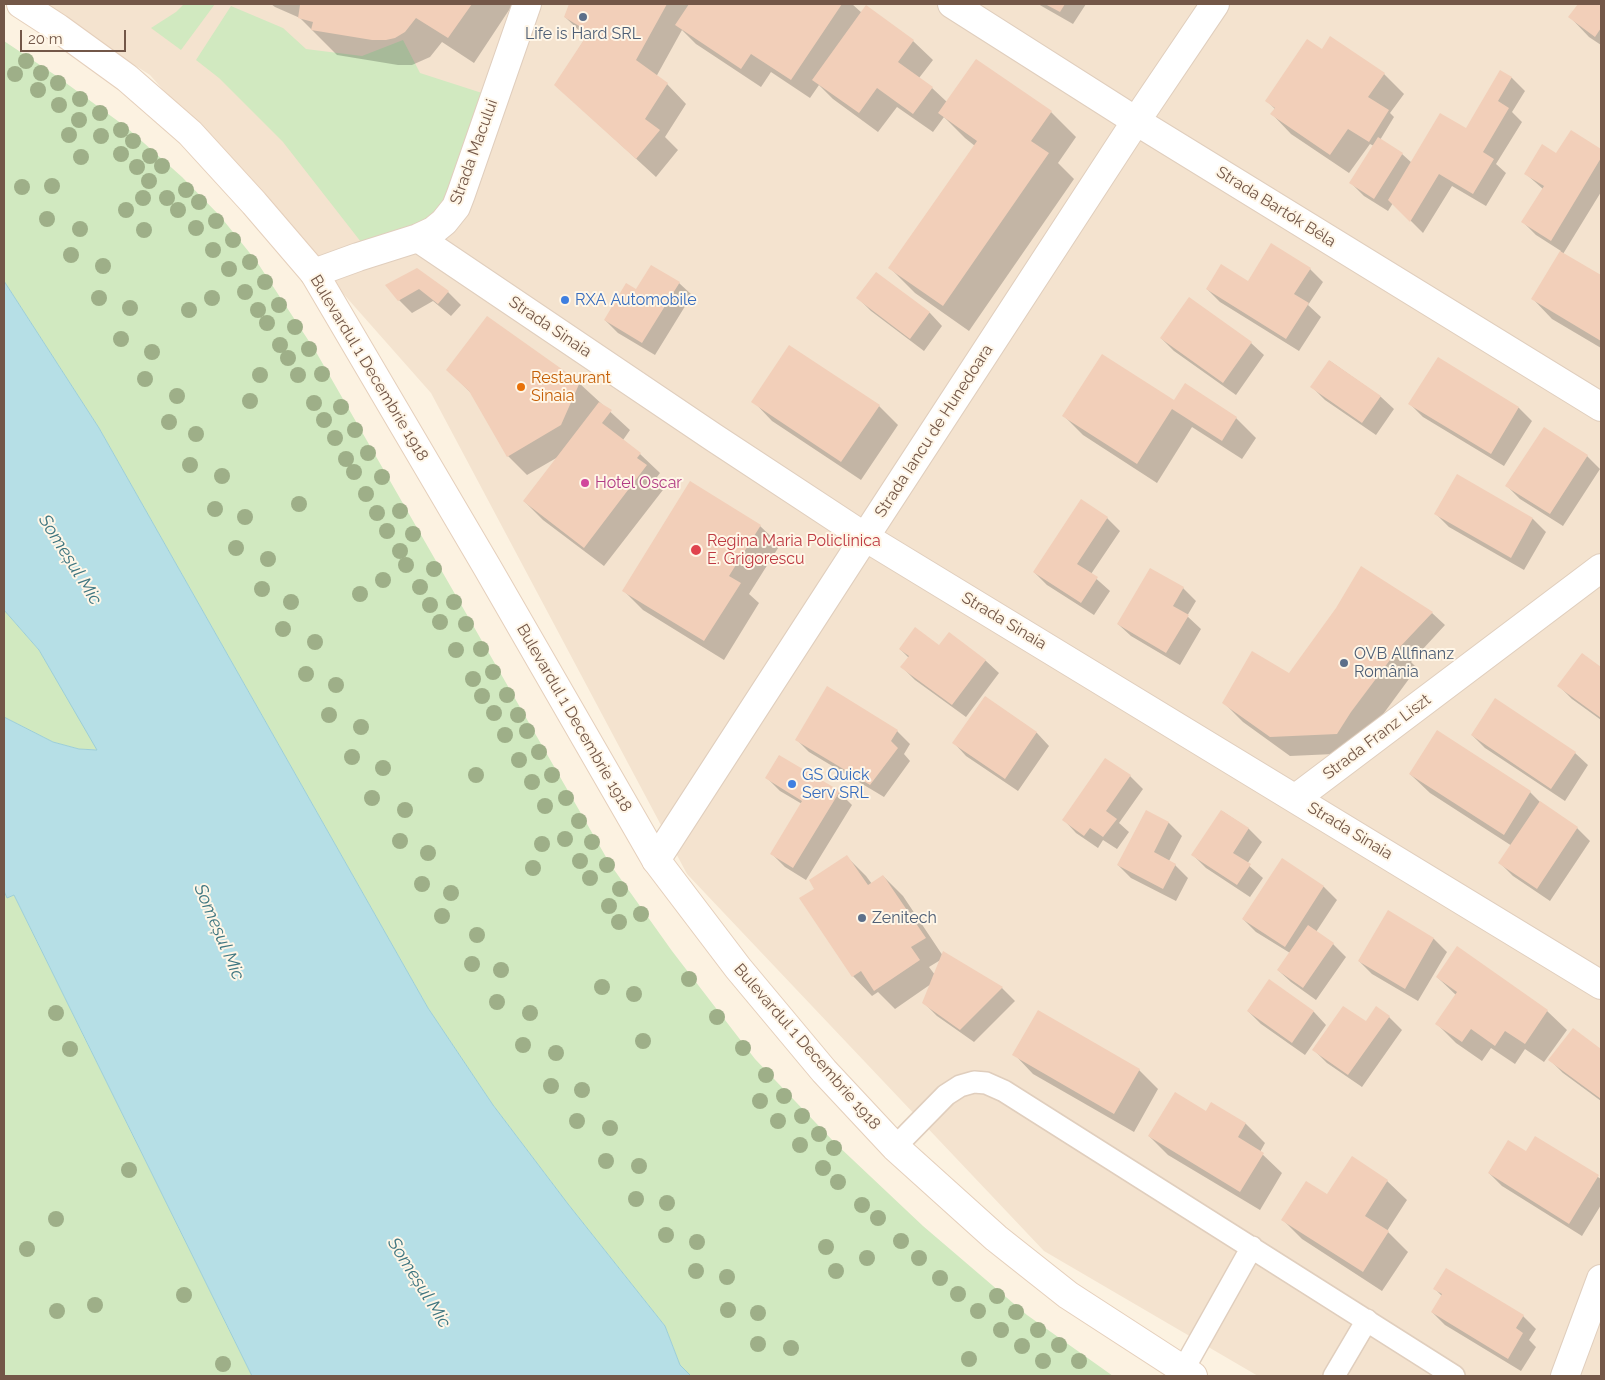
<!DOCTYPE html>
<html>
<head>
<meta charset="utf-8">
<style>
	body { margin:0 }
	#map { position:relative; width:1605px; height:1380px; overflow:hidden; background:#fcf2e1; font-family:Raleway,sans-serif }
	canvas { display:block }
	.frame { position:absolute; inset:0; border:5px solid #735748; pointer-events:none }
	.scale { position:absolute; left:20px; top:30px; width:106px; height:22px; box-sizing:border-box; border:2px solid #735748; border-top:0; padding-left:6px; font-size:15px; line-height:18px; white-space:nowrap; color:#735748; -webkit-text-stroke:4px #fff6e7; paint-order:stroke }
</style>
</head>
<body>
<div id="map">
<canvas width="1605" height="1380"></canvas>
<div class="frame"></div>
<div class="scale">20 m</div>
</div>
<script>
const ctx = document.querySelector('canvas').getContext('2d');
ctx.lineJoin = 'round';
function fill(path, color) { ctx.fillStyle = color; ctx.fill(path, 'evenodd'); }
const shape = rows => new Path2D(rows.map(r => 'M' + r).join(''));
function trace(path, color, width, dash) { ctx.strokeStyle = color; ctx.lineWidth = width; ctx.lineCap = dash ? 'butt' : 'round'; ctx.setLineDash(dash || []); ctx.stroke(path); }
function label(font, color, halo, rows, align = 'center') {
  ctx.font = font + ' Raleway,sans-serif'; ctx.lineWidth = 4; ctx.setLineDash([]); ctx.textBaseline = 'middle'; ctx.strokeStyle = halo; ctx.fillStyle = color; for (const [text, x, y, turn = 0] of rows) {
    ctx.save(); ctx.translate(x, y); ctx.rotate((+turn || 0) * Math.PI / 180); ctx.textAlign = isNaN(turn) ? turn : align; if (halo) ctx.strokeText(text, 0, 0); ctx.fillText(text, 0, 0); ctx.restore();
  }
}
fill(shape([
	[39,4,1601,4,1601,1376,1258,1376,1044,1251,687,874,431,393,150,75]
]), '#f4e3cf');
fill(shape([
	[184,4,215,4,181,50,151,28,176,12],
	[231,6,283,28,306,49,362,56,403,40,420,73,482,93,448,200,423,224,395,230,361,242,283,142,219,78,196,60],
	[4,41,55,75,126,127,182,177,220,216,257,262,316,352,610,864,672,951,755,1059,835,1143,923,1226,1027,1315,1113,1376,691,1376,680,1365,665,1326,568,1204,493,1105,428,1008,99,428,4,281],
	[4,610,39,650,98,750,79,749,53,742,4,717],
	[4,891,7,898,14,895,252,1376,4,1376]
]), '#d1e9c0');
const water = shape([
	[4,281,99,428,428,1008,493,1105,568,1204,665,1326,680,1365,691,1376,252,1376,14,895,7,898,4,891,4,717,53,742,79,749,97,750,39,650,4,610,4,281]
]);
fill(water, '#b6dfe6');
trace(water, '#9cced7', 1);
fill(shape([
	[271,4,519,4,516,10,511,7,474,63,442,42,430,57,412,65,398,65,337,55,300,18,275,7],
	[570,4,852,4,862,13,866,7,913,41,933,60,919,78,932,88,947,102,1051,112,1076,137,1058,163,1074,179,969,331,915,293,890,268,975,146,965,138,944,117,933,132,897,107,878,132,833,99,819,85,810,98,771,72,761,87,696,44,682,30,656,77,667,84,686,104,665,137,678,150,656,177,556,85,586,37,565,17],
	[1038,4,1086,4,1073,24],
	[1580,4,1601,4,1601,45,1589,37,1570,17],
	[1331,38,1384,74,1404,94,1390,113,1394,117,1380,140,1402,154,1412,163,1467,129,1501,72,1512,78,1525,91,1512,112,1522,122,1496,164,1506,173,1486,206,1452,186,1423,233,1393,203,1388,211,1364,196,1351,183,1374,146,1370,144,1349,173,1291,134,1272,114,1275,109,1267,101,1322,50],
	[1571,132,1601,150,1601,192,1563,254,1601,277,1601,348,1552,319,1533,299,1561,251,1536,235,1523,222,1543,189,1526,174,1557,154],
	[417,269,448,292,461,305,451,316,433,301,412,313,399,300],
	[1310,269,1323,282,1308,305,1321,317,1299,351,1220,302,1207,289,1248,283],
	[876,274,930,313,942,326,924,351,871,311,858,298],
	[679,283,692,295,655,355,618,333,605,320],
	[1161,338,1251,343,1264,355,1236,395,1174,351],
	[1438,359,1519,408,1532,421,1504,466,1423,417,1410,404],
	[1330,361,1381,397,1394,409,1376,435,1325,400,1312,387],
	[448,370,579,383,630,430,623,440,640,454,660,473,657,477,666,486,604,566,543,520,524,501,558,457,527,475,508,456,472,394],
	[1185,385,1236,418,1256,438,1242,459,1192,427,1157,483,1083,435,1064,416,1174,402],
	[753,401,879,406,898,425,861,480,772,421],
	[1587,456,1600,469,1563,526,1520,499,1507,486],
	[1457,476,1533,519,1546,532,1524,570,1449,527,1436,514],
	[1107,518,1120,531,1091,574,1110,591,1094,615,1047,585,1034,572],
	[760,526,780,545,749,594,759,603,724,660,643,610,624,591],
	[1183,588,1196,601,1187,616,1201,629,1180,665,1131,636,1118,624],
	[1432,613,1445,625,1411,662,1417,668,1370,732,1356,753,1290,756,1243,722,1224,703],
	[950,634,986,661,999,673,966,717,915,680,902,667,909,658,900,649,940,647],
	[1582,654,1601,668,1601,720,1572,699,1559,686],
	[985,697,1037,733,1049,746,1018,791,966,756,954,743],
	[897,731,910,744,904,754,910,761,884,797,809,752,796,739],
	[1437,732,1530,792,1542,804,1577,828,1590,841,1550,901,1513,876,1500,863,1512,846,1430,793,1410,774],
	[1472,735,1575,753,1588,765,1565,801,1485,748],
	[779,756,839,792,852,805,806,880,785,867,772,854,802,804,780,791,767,778],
	[1130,776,1143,789,1119,823,1129,832,1117,849,1103,840,1098,848,1076,833,1064,820],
	[1222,811,1249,829,1262,842,1247,864,1263,878,1250,897,1206,868,1193,855],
	[1146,812,1169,823,1182,836,1169,861,1175,865,1188,878,1176,901,1131,878,1118,865],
	[847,857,866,876,872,884,883,876,903,896,943,956,944,953,1002,988,1015,1001,974,1042,937,1016,924,1003,931,984,895,1009,878,992,872,996,853,976,801,899,816,889],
	[942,959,935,975,929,967],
	[1282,860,1324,887,1337,900,1316,932,1333,944,1346,957,1316,1000,1291,982,1278,970,1290,953,1256,932,1243,919],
	[1388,912,1434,939,1447,952,1418,1001,1372,974,1359,961],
	[1437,977,1547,1011,1567,1030,1544,1062,1525,1049,1515,1064,1491,1048,1482,1061,1456,1043,1437,1024,1456,995],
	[1269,981,1314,1012,1326,1025,1305,1055,1261,1024,1248,1011],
	[1389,1017,1402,1030,1362,1087,1327,1063,1314,1050,1366,1023],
	[1573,1030,1601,1051,1601,1101,1563,1073,1550,1060],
	[1014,1054,1139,1070,1158,1089,1134,1132,1033,1074],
	[1211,1104,1246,1124,1265,1143,1260,1152,1282,1173,1260,1210,1168,1155,1149,1136,1206,1112],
	[1536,1138,1601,1179,1601,1205,1582,1236,1502,1186,1489,1173,1527,1153],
	[1387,1181,1407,1200,1387,1231,1408,1252,1382,1291,1302,1239,1283,1220,1327,1196],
	[1435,1289,1523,1316,1536,1329,1529,1340,1536,1347,1521,1371,1445,1325,1432,1312,1442,1296]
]), '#0003');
fill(shape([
	[297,4,472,4,448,38,416,18,405,32,395,38,386,40,372,40,311,30,313,22,298,18,300,5],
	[569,4,667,4,636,60,668,83,645,119,660,130,636,159,554,85,589,32,564,17],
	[689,4,842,4,791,80,751,54,741,69,675,25],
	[1045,4,1065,4,1060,12],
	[1578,4,1601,4,1601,28,1595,37,1568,17],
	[866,5,914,40,898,62,933,87,913,114,877,88,859,113,812,80],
	[1330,36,1385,73,1368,97,1389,110,1369,142,1348,129,1330,155,1270,114,1275,108,1265,101,1307,39,1322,49],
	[976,59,1052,111,1031,141,1049,153,943,306,888,268,977,141,938,113],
	[1500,70,1512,77,1498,101,1509,108,1483,152,1494,159,1473,194,1439,174,1410,222,1388,200,1440,113,1466,128],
	[1571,130,1601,149,1601,158,1551,241,1521,222,1544,186,1524,174,1542,144,1556,153],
	[1378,137,1403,153,1374,199,1349,183],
	[1271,243,1311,268,1294,294,1309,303,1286,339,1206,289,1221,264,1248,281],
	[1560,251,1601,275,1601,341,1531,299],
	[651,265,680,282,642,343,604,320,626,283,636,289],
	[417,268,449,291,438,304,419,289,398,301,385,285],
	[876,272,930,312,910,339,856,298],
	[1189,297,1252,342,1223,383,1160,338],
	[487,316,580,382,561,425,507,457,469,391,446,370],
	[789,345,880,405,841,462,751,402],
	[1102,354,1174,400,1185,383,1237,417,1222,441,1172,409,1137,464,1062,416],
	[1438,357,1519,407,1491,454,1408,404],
	[1329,360,1381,396,1362,423,1310,387],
	[599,402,612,410,602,423,641,453,637,458,647,465,584,548,523,501],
	[1544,427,1588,455,1550,514,1505,486],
	[1457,474,1533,518,1511,558,1434,514],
	[690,481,761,525,729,576,741,583,704,641,622,591],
	[1081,499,1108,517,1077,564,1098,577,1081,603,1033,572],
	[1361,566,1433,612,1399,648,1351,712,1337,734,1270,737,1222,703,1252,651,1289,673,1336,608],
	[1150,568,1184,587,1173,606,1189,615,1166,653,1117,624],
	[915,627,939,645,949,632,986,660,952,705,900,667,909,656,899,649],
	[1582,653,1601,667,1601,718,1557,686],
	[827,686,898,730,891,741,898,748,870,785,795,740],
	[985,696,1037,732,1005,779,952,743],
	[1495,698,1576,752,1551,789,1471,735],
	[1437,730,1531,791,1504,835,1409,774],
	[779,755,840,791,793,868,770,854,802,801,765,778],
	[1105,758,1131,775,1106,811,1117,819,1103,837,1090,828,1084,836,1062,820],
	[1540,801,1578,827,1537,889,1498,863],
	[1146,810,1169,822,1154,852,1176,864,1163,889,1117,865],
	[1221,810,1249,828,1233,853,1251,864,1237,885,1191,855],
	[847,855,868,885,883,875,926,938,911,947,920,960,874,991,861,971,852,977,799,898,814,889,809,880],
	[1282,858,1324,886,1285,947,1242,919],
	[1388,910,1434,938,1405,989,1358,961],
	[1308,925,1334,943,1303,988,1277,970],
	[1457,946,1548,1010,1525,1044,1505,1031,1495,1046,1471,1029,1462,1042,1435,1024,1457,992,1436,977],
	[943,951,1003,987,960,1030,922,1003],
	[1269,979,1314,1011,1292,1043,1247,1011],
	[1343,1006,1366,1021,1376,1006,1390,1016,1348,1075,1312,1050],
	[1038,1010,1140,1069,1114,1114,1012,1055],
	[1573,1028,1601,1049,1601,1099,1548,1060],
	[1175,1092,1206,1111,1211,1102,1246,1123,1238,1137,1264,1153,1240,1192,1148,1136],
	[1535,1136,1599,1175,1569,1224,1488,1173,1508,1140,1526,1151],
	[1352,1156,1388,1180,1365,1216,1389,1231,1363,1272,1281,1220,1306,1181,1327,1194],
	[1446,1268,1524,1315,1516,1328,1523,1333,1508,1359,1431,1312,1442,1294,1433,1289]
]), '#f2cfb9');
const lane = shape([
	[895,1147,946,1095,960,1086,974,1082,986,1083,1004,1091,1454,1376],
	[1183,1370,1252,1247],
	[1334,1376,1367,1320]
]);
const street = shape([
	[952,4,1136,121,1601,407],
	[418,238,713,437,865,537,1601,985],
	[314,273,358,257,418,238,433,231,444,222,456,207,461,194,527,4],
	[1296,798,1601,568],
	[656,860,865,537,1136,121,1215,4],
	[1565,1376,1601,1279]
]);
const secondary = shape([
	[21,4,58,28,127,78,190,133,254,203,314,273,487,567,656,860,738,968,824,1071,895,1147,996,1238,1068,1295,1193,1376]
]);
trace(lane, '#e0cebd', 24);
trace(street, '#e0cebd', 30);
trace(secondary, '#e5cfbb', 30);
trace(lane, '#fff', 21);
trace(street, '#fff', 28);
trace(secondary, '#fff', 28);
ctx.fillStyle = '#9eaf88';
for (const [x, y] of [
	[26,61],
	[41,73],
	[15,74],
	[58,83],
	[38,90],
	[80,99],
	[59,105],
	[100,113],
	[79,120],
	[121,130],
	[69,135],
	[101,136],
	[133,141],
	[121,154],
	[150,156],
	[81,157],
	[162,166],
	[137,167],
	[149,181],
	[52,186],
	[22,187],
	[186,190],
	[143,198],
	[167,198],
	[199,202],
	[126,210],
	[178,210],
	[47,219],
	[216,221],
	[196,228],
	[80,229],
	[144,230],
	[233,240],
	[213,250],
	[71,255],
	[250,262],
	[103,266],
	[229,269],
	[265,282],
	[245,292],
	[99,298],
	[212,298],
	[279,305],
	[130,308],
	[189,310],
	[258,310],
	[267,323],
	[295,327],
	[121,339],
	[280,345],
	[309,349],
	[152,352],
	[288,358],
	[322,374],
	[260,375],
	[298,375],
	[145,379],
	[177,396],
	[250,401],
	[314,403],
	[341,407],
	[324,420],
	[169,422],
	[355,430],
	[196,434],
	[335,438],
	[368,453],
	[346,459],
	[190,465],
	[354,472],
	[222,476],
	[382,477],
	[366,494],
	[299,504],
	[215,509],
	[400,511],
	[377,513],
	[245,517],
	[387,531],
	[413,534],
	[236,548],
	[400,551],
	[268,559],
	[406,565],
	[434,569],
	[383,580],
	[420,587],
	[262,589],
	[360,594],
	[291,602],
	[454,602],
	[430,605],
	[440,622],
	[466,624],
	[283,629],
	[315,642],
	[481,649],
	[456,650],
	[493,672],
	[306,674],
	[473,679],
	[336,685],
	[507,695],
	[482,696],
	[494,713],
	[329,715],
	[518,715],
	[361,727],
	[527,731],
	[505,735],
	[539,752],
	[352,757],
	[519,760],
	[383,768],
	[476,775],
	[552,775],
	[532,782],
	[372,798],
	[566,798],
	[545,806],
	[405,810],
	[579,821],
	[565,839],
	[400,841],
	[592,842],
	[542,844],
	[428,853],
	[580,861],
	[607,865],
	[533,868],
	[590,878],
	[422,884],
	[620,889],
	[451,893],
	[609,906],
	[641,914],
	[442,916],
	[619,922],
	[477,935],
	[472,964],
	[501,970],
	[689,979],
	[602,987],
	[634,994],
	[497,1002],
	[56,1013],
	[530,1013],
	[717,1017],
	[643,1041],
	[523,1045],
	[743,1048],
	[70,1049],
	[556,1053],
	[766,1075],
	[551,1086],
	[582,1090],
	[784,1096],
	[760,1101],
	[802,1116],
	[577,1121],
	[778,1121],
	[610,1128],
	[819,1134],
	[800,1145],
	[834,1148],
	[606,1161],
	[639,1166],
	[823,1168],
	[129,1170],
	[838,1182],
	[636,1199],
	[667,1203],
	[862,1205],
	[878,1218],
	[56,1219],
	[666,1235],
	[901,1241],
	[697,1242],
	[826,1247],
	[27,1249],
	[867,1258],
	[919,1258],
	[696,1271],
	[836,1271],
	[727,1277],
	[940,1278],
	[958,1294],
	[184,1295],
	[997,1296],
	[95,1305],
	[728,1310],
	[57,1311],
	[978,1311],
	[1016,1312],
	[758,1313],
	[1001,1330],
	[1038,1330],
	[758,1344],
	[1059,1345],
	[1022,1346],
	[791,1348],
	[969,1359],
	[1043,1361],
	[1079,1361],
	[223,1364]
]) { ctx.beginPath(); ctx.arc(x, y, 8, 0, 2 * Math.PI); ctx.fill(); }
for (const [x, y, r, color] of [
	[583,17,5,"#5c6f8a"],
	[565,300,5,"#3f7fe0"],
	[521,387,5,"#e8710a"],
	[585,483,5,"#d1479c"],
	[696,550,6,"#e0444e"],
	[1344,663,5,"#5c6f8a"],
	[792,784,5,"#3f7fe0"],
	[862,918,5,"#5c6f8a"]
]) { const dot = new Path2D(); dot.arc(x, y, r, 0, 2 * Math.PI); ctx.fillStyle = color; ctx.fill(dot); trace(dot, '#fff6e7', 2); }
label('16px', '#4e5e75', '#fff6e7', [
	["Life is Hard SRL",583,34,"center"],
	["OVB Allfinanz",1354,654],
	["România",1354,672],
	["Zenitech",872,918]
], 'left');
label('16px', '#735748', '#fff6e7', [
	["Strada Macului",474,152,-70],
	["Strada Bartók Béla",1276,207,32],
	["Strada Sinaia",550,327,34],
	["Bulevardul 1 Decembrie 1918",369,368,59],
	["Strada Iancu de Hunedoara",934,431,-57],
	["Strada Sinaia",1004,621,31],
	["Bulevardul 1 Decembrie 1918",574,718,60],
	["Strada Franz Liszt",1377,737,-37],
	["Strada Sinaia",1350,831,31],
	["Bulevardul 1 Decembrie 1918",807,1047,49]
]);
label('16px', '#366cbe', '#fff6e7', [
	["RXA Automobile",575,300],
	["GS Quick",802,775],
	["Serv SRL",802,793]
], 'left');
label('16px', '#c56008', '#fff6e7', [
	["Restaurant",531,378],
	["Sinaia",531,396]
], 'left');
label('16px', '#b23c85', '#fff6e7', [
	["Hotel Oscar",595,483]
], 'left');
label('16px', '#be3a42', '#fff6e7', [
	["Regina Maria Policlinica",707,541],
	["E. Grigorescu",707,559]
], 'left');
label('italic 18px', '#3f7680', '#fff6e7', [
	["Someșul Mic",70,560,58],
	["Someșul Mic",219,932,67],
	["Someșul Mic",419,1283,58]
]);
</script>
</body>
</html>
